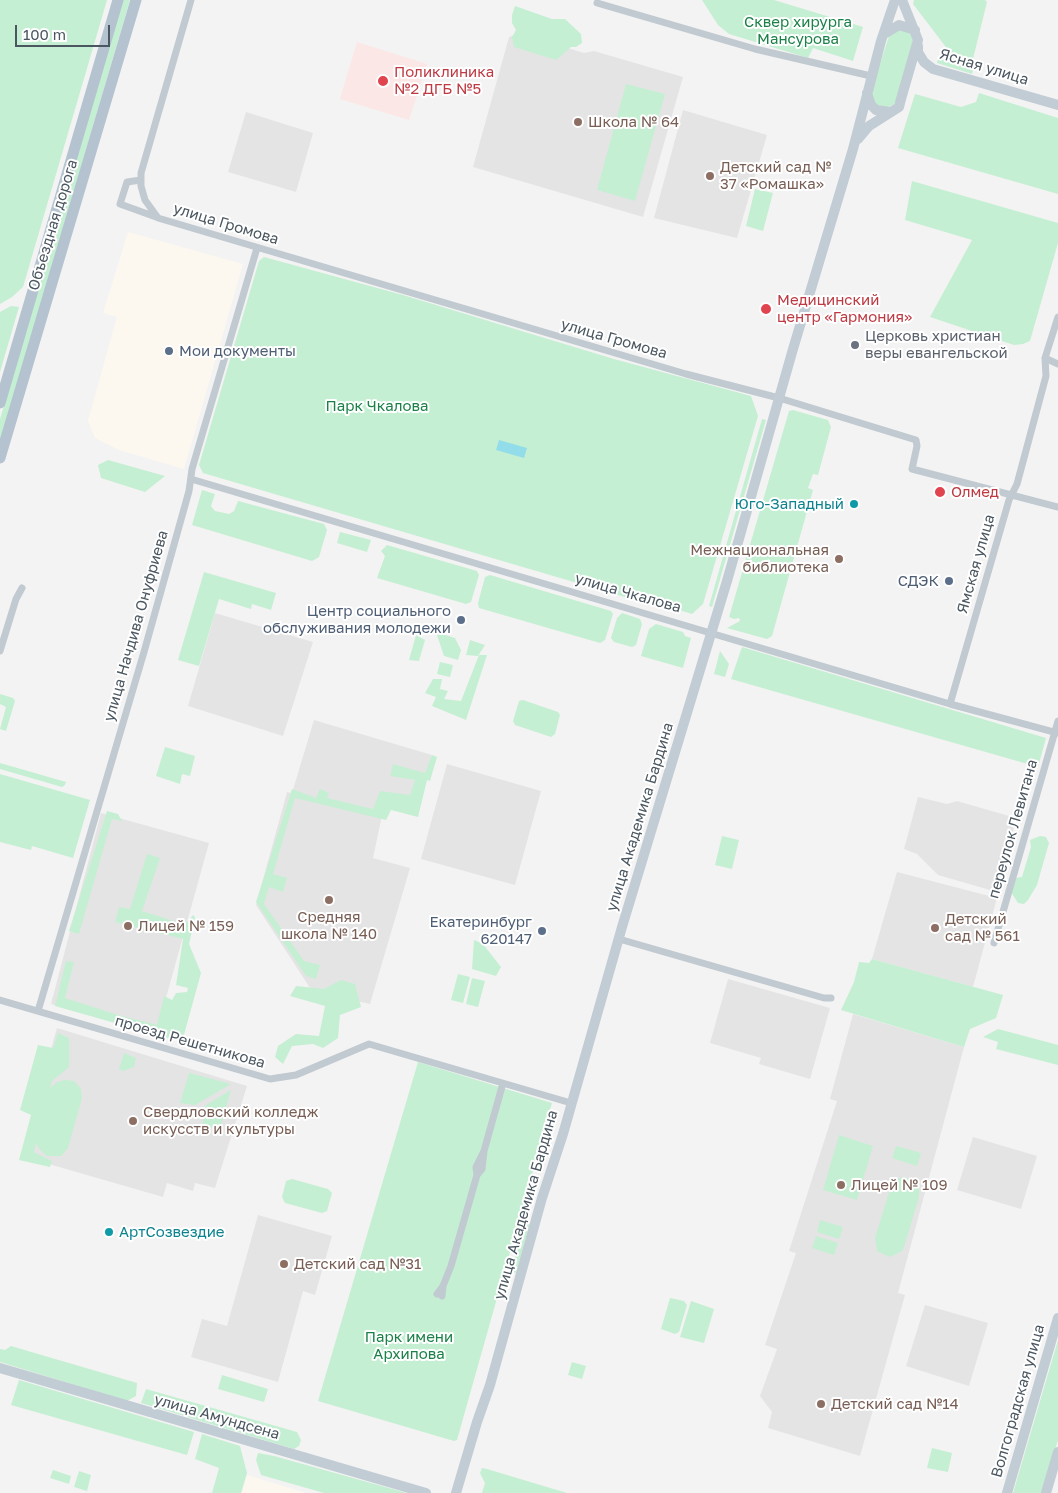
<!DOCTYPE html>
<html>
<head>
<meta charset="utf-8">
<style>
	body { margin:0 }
	#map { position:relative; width:1058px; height:1493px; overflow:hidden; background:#f4f3f3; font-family:"Golos Text",sans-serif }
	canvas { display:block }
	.scale { position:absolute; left:15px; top:25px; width:95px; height:22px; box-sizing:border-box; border:2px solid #4b5760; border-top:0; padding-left:6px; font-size:15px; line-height:18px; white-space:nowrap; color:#4b5760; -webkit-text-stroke:4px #fff; paint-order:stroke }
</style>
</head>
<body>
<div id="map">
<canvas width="1058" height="1493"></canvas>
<div class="scale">100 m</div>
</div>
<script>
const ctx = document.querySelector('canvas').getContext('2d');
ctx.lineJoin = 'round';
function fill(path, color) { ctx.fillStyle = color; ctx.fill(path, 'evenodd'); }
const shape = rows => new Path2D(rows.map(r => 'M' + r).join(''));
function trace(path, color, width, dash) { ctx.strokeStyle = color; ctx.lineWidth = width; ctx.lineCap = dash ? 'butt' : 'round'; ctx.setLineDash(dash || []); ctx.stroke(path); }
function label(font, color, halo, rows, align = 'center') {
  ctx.font = font + ' "Golos Text",sans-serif'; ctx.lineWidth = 4; ctx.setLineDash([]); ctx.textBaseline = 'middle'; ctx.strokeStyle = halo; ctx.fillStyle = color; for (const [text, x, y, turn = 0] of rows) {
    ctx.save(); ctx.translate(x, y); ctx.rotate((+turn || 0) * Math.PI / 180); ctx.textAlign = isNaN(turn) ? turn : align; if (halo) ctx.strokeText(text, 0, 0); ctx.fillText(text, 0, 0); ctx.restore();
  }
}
fill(shape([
	[128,232,243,264,184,469,119,450,95,438,88,421,117,317,103,313],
	[247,1475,306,1493,242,1493]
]), '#fcf8ef');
fill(shape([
	[520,33,584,53,594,51,683,77,643,217,473,167,509,37],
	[683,110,767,135,737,238,654,218],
	[246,112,313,133,296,192,228,172],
	[215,613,313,642,283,736,188,706],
	[314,720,432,755,417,804,389,796,381,820,373,858,410,868,370,1004,312,991,256,905,287,792,292,793],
	[447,764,541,791,515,885,421,859],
	[918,797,947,804,957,801,1016,818,997,892,938,875,917,854,904,849],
	[101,813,209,843,156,1034,51,1004],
	[897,872,997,898,973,987,872,959],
	[728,979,830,1008,810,1079,759,1064,761,1058,710,1043],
	[853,1014,964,1047,898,1293,905,1295,860,1456,768,1428,772,1412,760,1396,777,1349,765,1345,796,1253,789,1251,837,1101,830,1099],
	[57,1028,247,1086,215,1188,195,1183,193,1191,167,1183,163,1197,21,1156],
	[973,1137,1037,1156,1021,1209,957,1190],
	[258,1215,332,1236,315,1295,303,1291,278,1382,191,1357,202,1319,227,1326],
	[925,1305,988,1323,969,1386,906,1366]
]), '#e5e4e5');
fill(shape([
	[357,42,427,64,409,120,340,99]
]), '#fbe7e6');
fill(shape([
	[0,0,107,0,23,287,12,297,0,304],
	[123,0,130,0,0,442,0,419],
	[702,0,774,0,863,27,853,61,813,48,808,58,729,34,718,25],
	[914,0,985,0,987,2,972,63,955,59,913,4],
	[515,6,552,19,565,19,581,34,582,43,576,47,571,47,556,60,514,47,512,37,516,30,512,23,512,15],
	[902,27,914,37,896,103,883,110,875,104,871,92,888,39,890,33],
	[938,58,974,68,972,74,937,63],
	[626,84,665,94,635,201,597,190],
	[979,93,1058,118,1058,194,898,148,915,94,961,107,976,102],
	[912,181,1058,223,1058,243,1030,341,1023,344,1014,345,930,317,972,240,905,220],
	[755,189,773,193,763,231,746,226],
	[264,257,403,295,614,359,751,396,758,416,703,604,692,614,644,599,635,600,203,473,199,465,259,261],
	[11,306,19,307,0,372,0,312],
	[793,410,828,420,831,427,818,475,813,474,808,488,813,490,772,636,767,639,727,628,740,621,739,618,734,619,729,617,789,411],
	[762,419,766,420,712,607,709,606],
	[108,460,165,476,145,492,101,478,98,465],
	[202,490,215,494,211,506,215,511,229,514,234,511,238,501,324,524,327,530,319,557,312,561,192,525],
	[340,532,371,540,367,552,337,543],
	[387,545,477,571,479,575,471,602,466,604,377,578,385,556,381,551],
	[204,572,276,593,271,610,252,604,251,609,219,599,199,666,178,660],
	[490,575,611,611,613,614,605,640,600,643,479,608,478,603,485,577],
	[622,613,640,619,642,624,636,645,632,647,614,642,611,638,617,618],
	[656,624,683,632,685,636,691,638,683,668,641,656,649,629],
	[436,632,455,638,461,650,458,660,444,656],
	[416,635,425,640,419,661,409,660],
	[470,640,485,645,478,656,466,655],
	[742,647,1046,738,1038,767,731,679],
	[720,651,729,664,725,677,714,674],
	[479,655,487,655,466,720,432,706,436,697,425,693,433,679,442,679,440,689,448,691,444,699,461,701],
	[440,662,453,665,450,677,437,674],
	[0,694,13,698,15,701,6,731,0,729,6,707,0,704],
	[523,700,558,712,560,715,555,734,551,737,515,725,513,721,519,701],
	[165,747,195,756,190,776,182,774,180,784,156,776],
	[432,755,437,757,430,781,427,780,418,817,391,810,386,820,295,798,273,874,287,878,283,892,269,887,264,904,304,961,320,965,316,979,306,976,256,902,292,789,316,798,320,789,329,793,327,798,373,809,380,791,410,795,415,780,390,776,393,764,425,773],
	[0,763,66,782,65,785,62,787,0,769],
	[0,774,90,800,73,858,32,846,31,850,0,842],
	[107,811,118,814,122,821,112,819,79,934,69,931],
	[722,836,739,840,732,869,715,865],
	[1040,836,1046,837,1049,843,1037,885,1028,900,1024,904,1018,903,1011,892,1016,878,1022,877,1031,847,1030,840],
	[147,854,160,858,142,911,180,923,187,922,193,915,195,917,189,944,201,973,182,1042,55,1006,66,961,74,962,65,998,118,1015,157,1025,164,996,172,1000,176,993,187,992,188,988,176,985,183,939,115,922,119,907,130,909],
	[474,940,483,944,501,967,496,976,472,969],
	[872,959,1003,995,996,1018,970,1029,964,1047,841,1010,854,982,859,962,869,963],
	[458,974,470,977,463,1003,451,1000],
	[472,978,485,981,478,1007,466,1004],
	[341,980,355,984,361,1007,340,1015,338,1038,323,1048,313,1044,292,1046,283,1064,275,1057,278,1046,296,1034,319,1036,325,1006,290,996,296,986,324,989],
	[998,1029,1058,1045,1058,1065,996,1049,998,1042,983,1037],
	[58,1033,69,1038,69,1067,52,1081,50,1088,57,1082,65,1080,74,1081,81,1089,82,1098,68,1148,61,1156,47,1156,40,1150,36,1143,34,1152,52,1161,50,1167,19,1160,31,1115,20,1110,38,1045,53,1048],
	[124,1053,136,1058,134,1067,123,1071,119,1069],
	[418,1062,552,1103,457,1440,454,1441,318,1401],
	[189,1073,190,1073,231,1084,195,1105,180,1103],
	[231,1090,220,1128,202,1127,206,1105],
	[839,1135,873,1146,857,1200,823,1190],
	[896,1146,921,1153,917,1166,892,1158],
	[904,1177,915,1181,919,1188,919,1197,905,1244,902,1251,890,1257,877,1251,875,1238,890,1189,899,1178],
	[292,1179,328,1189,332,1193,327,1211,322,1213,285,1203,282,1197,286,1181],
	[820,1220,843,1227,839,1239,817,1232],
	[525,1222,530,1223,516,1273,511,1271],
	[816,1236,838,1243,834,1255,812,1248],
	[670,1298,684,1301,687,1305,679,1332,675,1334,661,1329],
	[691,1301,714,1309,704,1343,680,1337],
	[1058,1340,1058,1440,1042,1493,1013,1493],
	[11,1346,137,1383,136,1396,127,1401,0,1362,0,1349,5,1350],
	[572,1362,586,1366,582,1379,568,1375],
	[222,1375,268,1389,264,1402,218,1389],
	[19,1380,194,1432,187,1455,11,1405],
	[146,1389,297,1432,301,1440,299,1446,294,1449,141,1403],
	[202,1434,240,1446,247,1473,241,1493,212,1493,219,1468,195,1459],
	[932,1448,952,1453,948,1472,927,1468],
	[258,1453,274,1456,407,1493,324,1493,261,1475,256,1460],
	[482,1468,487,1469,567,1493,482,1493,485,1483,480,1473],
	[53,1470,71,1476,69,1484,50,1478],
	[79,1471,91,1475,87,1491,74,1487]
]), '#c4efd2');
fill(shape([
	[499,440,527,448,524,458,496,450]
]), '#93ddea');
trace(shape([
	[191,0,141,173,141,186,145,200,158,218,686,374,779,398,916,440,917,446,912,469,1058,507],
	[597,3,755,49,871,76],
	[141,180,127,182,120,204,156,217],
	[1045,358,1058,364],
	[191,479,950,704,1058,733],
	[0,651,16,599,22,588],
	[950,704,1009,500,1017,484,1046,376,1045,358,1058,317],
	[619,939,824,998,831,998],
	[994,943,1058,721],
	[0,1000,270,1079,296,1075,369,1044,571,1103],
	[38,1011,144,652,189,491,192,469,257,248],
	[484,1151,482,1169,477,1175,476,1167,484,1151,503,1083],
	[443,1286,451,1266,477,1175],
	[437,1294,443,1286,442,1296]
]), '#c1cad1', 7);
trace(shape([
	[884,34,899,25,915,30],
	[918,46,918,52,924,62,933,69,1058,105],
	[867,93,871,105,876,110,890,112],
	[858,139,869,126,899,107,901,99,918,40,902,0],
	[0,1368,426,1493],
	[456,1493,477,1422,490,1385,542,1198,563,1134,622,927,727,581,793,349,853,149,881,41,895,0],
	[1007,1493,1058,1318],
	[1046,1493,1058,1452]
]), '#c1ccd5', 10);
trace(shape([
	[0,403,118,0],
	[0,458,136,0]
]), '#b4c3cf', 11);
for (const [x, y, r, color] of [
	[383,81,6,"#e0444e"],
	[578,122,5,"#8d6e63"],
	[710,176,5,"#8d6e63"],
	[766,309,6,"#e0444e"],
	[855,345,5,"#6b7280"],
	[169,351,5,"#5c6f8a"],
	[940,492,6,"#e0444e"],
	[854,504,5,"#0f9aa8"],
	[839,559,5,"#8d6e63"],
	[949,581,5,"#5c6f8a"],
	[461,620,5,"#5c6f8a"],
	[329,900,5,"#8d6e63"],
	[128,926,5,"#8d6e63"],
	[935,928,5,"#8d6e63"],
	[542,931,5,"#5c6f8a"],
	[133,1121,5,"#8d6e63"],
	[841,1185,5,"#8d6e63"],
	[109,1232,5,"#0f9aa8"],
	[284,1264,5,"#8d6e63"],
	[821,1404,5,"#8d6e63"]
]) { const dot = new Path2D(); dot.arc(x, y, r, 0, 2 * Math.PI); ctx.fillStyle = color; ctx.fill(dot); trace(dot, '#fff', 2); }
label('15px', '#1b8148', '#fff', [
	["Сквер хирурга",798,22],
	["Мансурова",798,39],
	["Парк Чкалова",377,406],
	["Парк имени",409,1337],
	["Архипова",409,1354]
]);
label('15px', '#4b5760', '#fff', [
	["Ясная улица",984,67,17],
	["улица Громова",226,224,17],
	["Объездная дорога",53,225,-73],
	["улица Громова",614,339,16],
	["Ямская улица",976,564,-74],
	["улица Чкалова",628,593,16],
	["улица Начдива Онуфриева",136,626,-74],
	["улица Академика Бардина",640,817,-73],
	["переулок Левитана",1013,829,-74],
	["проезд Решетникова",190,1042,16],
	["улица Академика Бардина",526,1205,-74],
	["Волгоградская улица",1018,1401,-74],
	["улица Амундсена",217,1417,16]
]);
label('15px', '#be3a42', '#fff', [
	["Поликлиника",394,72],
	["№2 ДГБ №5",394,89],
	["Медицинский",777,300],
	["центр «Гармония»",777,317],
	["Олмед",951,492]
], 'left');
label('15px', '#785e54', '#fff', [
	["Школа № 64",588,122],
	["Детский сад №",720,167],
	["37 «Ромашка»",720,184],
	["Межнациональная",829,550,"right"],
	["библиотека",829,567,"right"],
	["Средняя",329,917,"center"],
	["школа № 140",329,934,"center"],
	["Детский",945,919],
	["сад № 561",945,936],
	["Лицей № 159",138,926],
	["Свердловский колледж",143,1112],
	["искусств и культуры",143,1129],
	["Лицей № 109",851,1185],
	["Детский сад №31",294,1264],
	["Детский сад №14",831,1404]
], 'left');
label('15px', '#5b616d', '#fff', [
	["Церковь христиан",865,336],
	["веры евангельской",865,353]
], 'left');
label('15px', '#4e5e75', '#fff', [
	["Мои документы",179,351,"left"],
	["СДЭК",939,581],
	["Центр социального",451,611],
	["обслуживания молодежи",451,628],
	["Екатеринбург",532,922],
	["620147",532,939]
], 'right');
label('15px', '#0d838f', '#fff', [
	["Юго-Западный",844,504],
	["АртСозвездие",119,1232,"left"]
], 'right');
</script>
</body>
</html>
